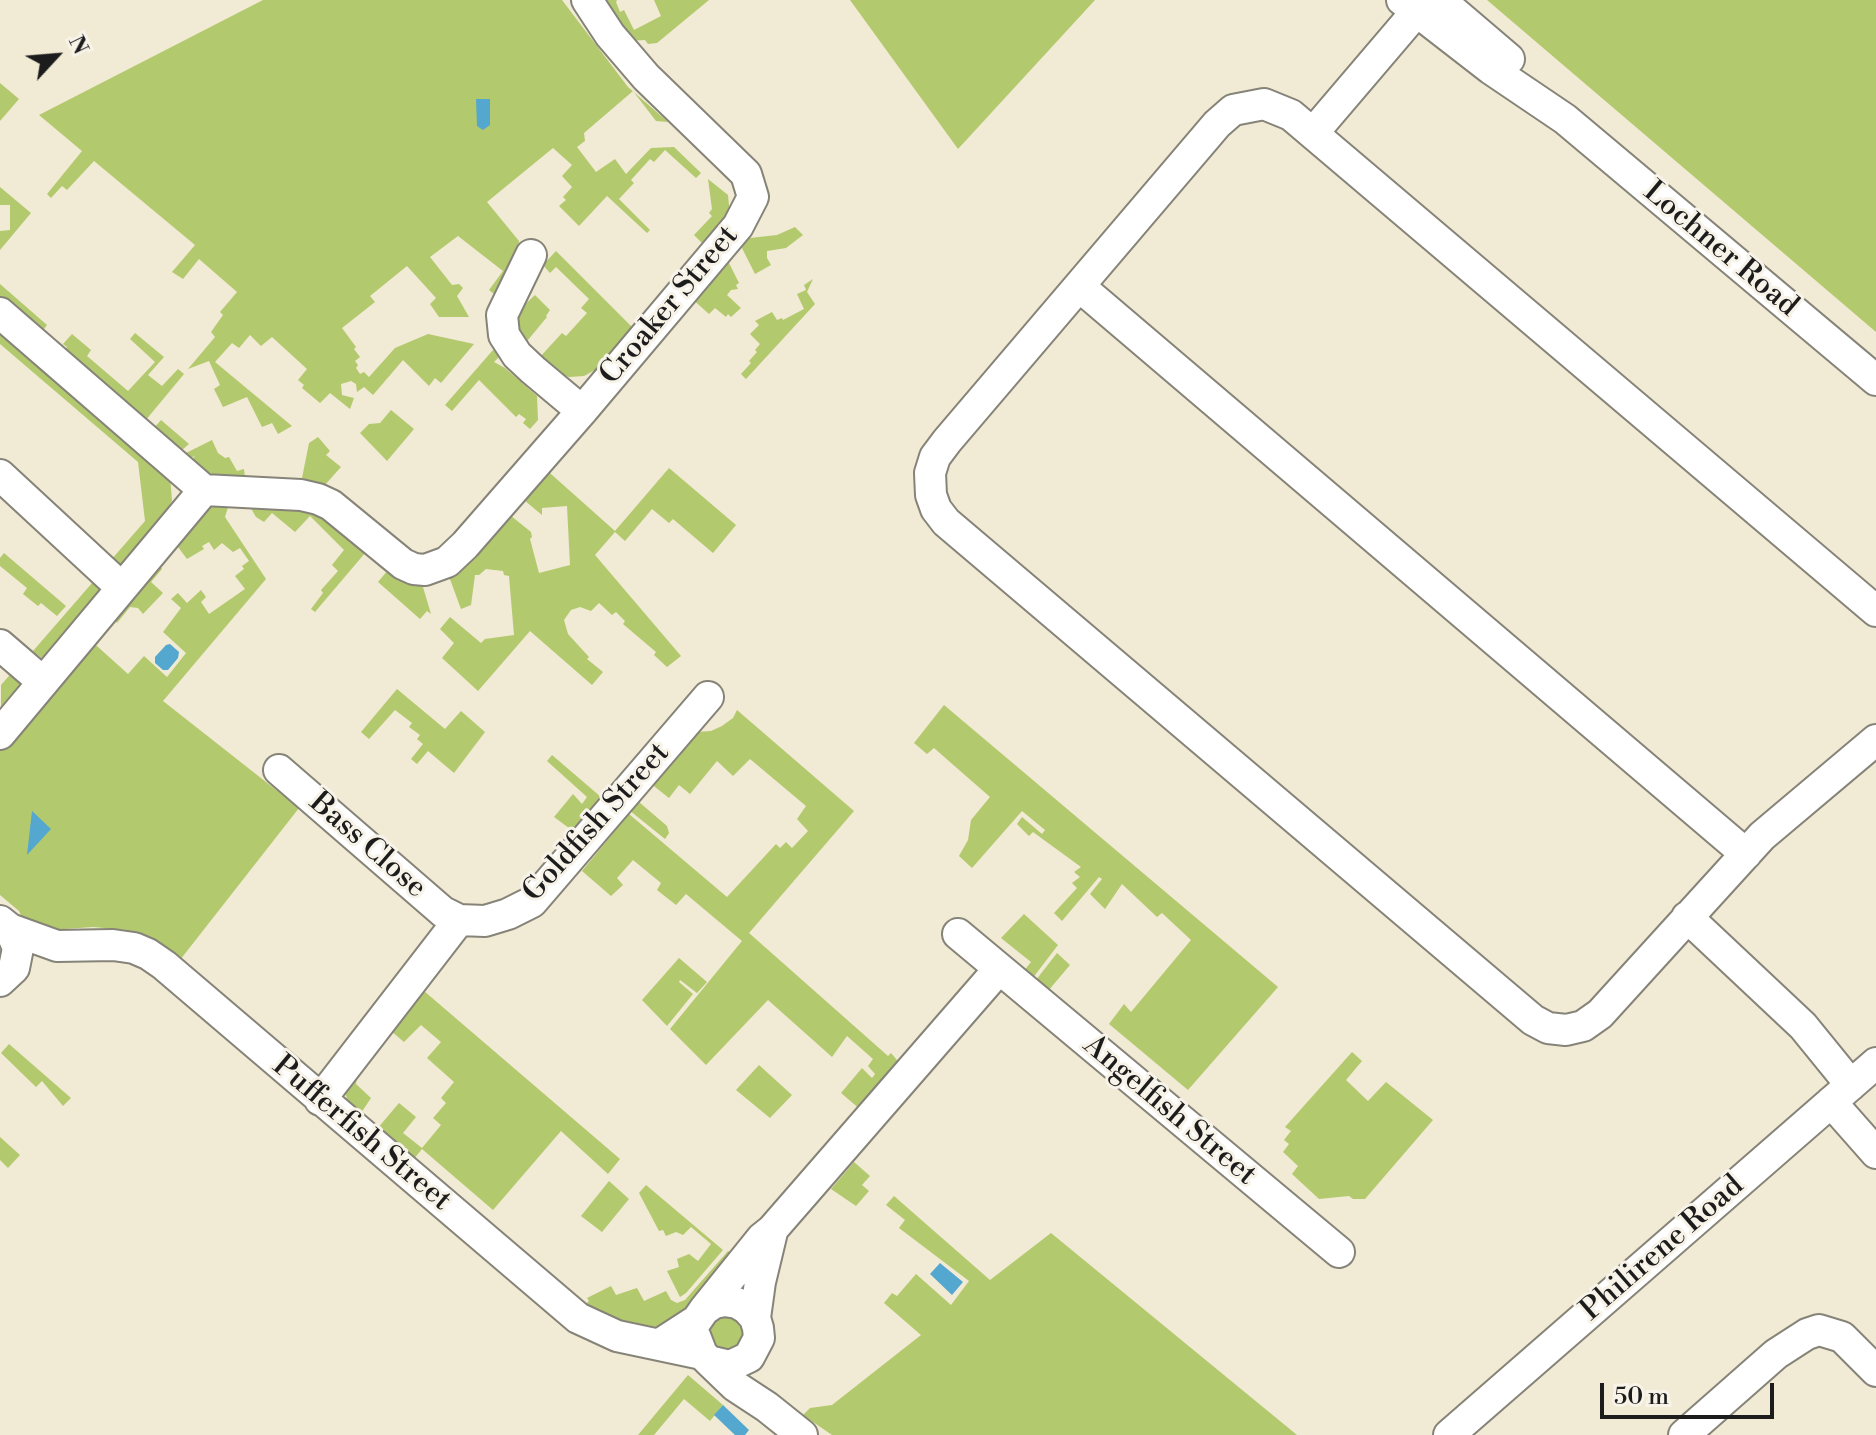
<!DOCTYPE html>
<html>
<head>
<meta charset="utf-8">
<style>
	body { margin:0 }
	#map { position:relative; width:1876px; height:1435px; overflow:hidden; background:#f1ead4; font-family:"Libre Bodoni",serif }
	canvas { display:block }
	.north { position:absolute; left:16px; top:16px; width:80px; height:80px; -webkit-text-stroke:6px #f7f3e8; paint-order:stroke; rotate:64deg; font-size:22px; font-weight:700; line-height:32px; text-align:center; color:#1c1c1c }
	.north::after { content:''; display:block; margin:auto; width:28px; height:36px; background:#1c1c1c; clip-path:polygon(50% 0,100% 100%,50% 72%,0 100%) }
	.scale { position:absolute; left:1600px; top:1383px; width:174px; height:36px; box-sizing:border-box; border:4px solid #1c1c1c; border-top:0; padding-left:10px; font-size:24px; line-height:28px; white-space:nowrap; color:#1c1c1c; -webkit-text-stroke:6px #f7f3e8; paint-order:stroke }
</style>
</head>
<body>
<div id="map">
<canvas width="1876" height="1435"></canvas>
<div class="north">N</div>
<div class="scale">50 m</div>
</div>
<script>
const ctx = document.querySelector('canvas').getContext('2d');
ctx.lineJoin = 'round';
function fill(path, color) { ctx.fillStyle = color; ctx.fill(path, 'evenodd'); }
const shape = rows => new Path2D(rows.map(r => 'M' + r).join(''));
function trace(path, color, width, dash) { ctx.strokeStyle = color; ctx.lineWidth = width; ctx.lineCap = dash ? 'butt' : 'round'; ctx.setLineDash(dash || []); ctx.stroke(path); }
function label(font, color, halo, rows, align = 'center') {
  ctx.font = font + ' "Libre Bodoni",serif'; ctx.lineWidth = 6; ctx.setLineDash([]); ctx.textBaseline = 'middle'; ctx.strokeStyle = halo; ctx.fillStyle = color; for (const [text, x, y, turn = 0] of rows) {
    ctx.save(); ctx.translate(x, y); ctx.rotate((+turn || 0) * Math.PI / 180); ctx.textAlign = isNaN(turn) ? turn : align; if (halo) ctx.strokeText(text, 0, 0); ctx.fillText(text, 0, 0); ctx.restore();
  }
}
fill(shape([
	[263,0,562,0,628,87,668,122,656,121,633,91,584,133,585,141,577,147,596,172,615,159,626,174,651,148,674,147,701,173,696,178,665,150,654,162,650,159,631,180,634,183,619,199,650,230,647,233,607,196,579,226,559,206,566,200,563,197,572,187,562,176,572,165,553,148,487,202,519,241,514,269,494,294,489,290,503,271,458,236,430,257,452,285,459,284,463,288,457,296,469,317,439,317,430,304,436,298,407,266,370,296,375,302,342,328,356,347,354,349,360,357,355,361,358,365,356,368,360,374,364,372,369,377,395,348,428,334,474,344,441,383,435,378,429,386,403,360,373,395,364,387,357,392,356,384,351,381,341,384,342,395,354,398,350,409,330,393,320,403,302,388,304,385,298,380,307,369,272,337,261,346,250,335,239,348,232,343,215,362,292,426,278,434,272,423,262,427,247,397,223,407,214,389,220,385,209,361,188,369,215,337,211,332,223,315,220,312,237,292,199,259,183,279,172,272,195,245,94,161,67,190,62,186,51,198,47,194,82,151,39,115],
	[599,0,617,0,616,2,620,12,624,10,634,30,661,16,654,0,709,0,657,43,648,44,645,40,628,41],
	[850,0,1095,0,958,149],
	[1487,0,1876,0,1876,332],
	[0,83,19,99,0,121],
	[708,179,728,195,730,216,704,245,694,235,712,216,709,213,712,209],
	[0,187,31,213,0,250,0,231,10,230,10,205,0,205],
	[795,227,803,235,786,248,767,251,767,258,771,265,755,274,742,248,744,241,750,238,777,235],
	[556,251,633,328,595,370,584,376,569,377,555,372,539,358,562,333,566,336,587,313,581,308,589,299,556,267,550,273,543,265],
	[724,260,729,263,739,283,736,285,738,289,731,290,727,295,741,308,731,317,728,314,726,317,715,308,709,314,690,297],
	[813,279,807,292,815,304,746,379,741,374,751,363,749,361,757,352,755,350,760,344,750,334,759,325,755,321,772,312,777,320,782,318,783,320,804,309,797,294,806,290,804,285],
	[0,284,47,325,41,333,0,298],
	[535,295,550,310,546,316,547,317,523,346,514,332,516,313],
	[0,325,170,475,172,501,162,518,125,564,119,566,111,560,145,521,138,462,0,344],
	[135,333,164,357,148,375,162,386,178,369,184,374,145,421,64,351,67,347,63,344,72,334,91,350,87,356,128,391,155,362,130,339],
	[493,350,501,355,494,362,505,368,537,396,538,420,530,429,523,423,526,419,519,414,516,417,479,380,452,411,445,405],
	[391,410,414,429,387,461,360,433,369,424,380,423],
	[161,420,189,444,182,450,154,428],
	[318,437,330,451,326,455,341,467,324,486,302,478,309,443],
	[212,440,218,453,225,458,229,457,237,471,244,469,245,478,214,475,197,467,191,460,195,456,190,458,186,453],
	[542,466,615,531,669,468,736,525,713,553,673,519,669,523,652,509,625,541,615,532,595,555,681,656,667,667,654,655,656,652,623,624,625,621,616,612,612,615,599,603,591,611,580,607,571,610,564,620,568,634,589,657,587,659,603,672,592,685,530,631,478,691,442,658,454,643,440,629,450,617,481,643,485,639,514,635,509,576,504,575,503,571,486,569,479,575,475,575,471,605,461,609,447,571,505,511,531,532,532,537,530,539,539,573,570,565,567,506,542,508,542,515,518,495],
	[295,500,371,546,315,612,311,609,323,593,321,590,338,571,332,565,344,550,310,516,295,532,272,513,264,522,256,517,249,505],
	[204,504,229,504,225,517,266,579,163,701,299,808,180,960,127,930,93,927,35,931,24,922,19,911,0,895,0,744,88,638,128,674,144,656,167,677,186,653,163,632,181,608,171,599,178,593,187,603,201,590,206,597,201,602,209,614,245,589,235,576,244,569,242,566,249,561,240,548,233,552,222,543,214,550,209,542,202,546,204,549,187,559,172,539],
	[4,553,66,606,57,616,41,603,38,606,23,594,27,588,0,566,0,558],
	[159,563,162,569,151,582,163,593,143,614,138,608,130,607,117,623,112,616],
	[393,564,420,577,431,614,427,611,420,619,378,582],
	[99,575,106,585,43,659,33,651],
	[15,669,25,682,1,709,1,685],
	[397,689,445,729,461,711,485,732,454,773,428,751,417,764,411,759,423,744,417,739,420,735,409,727,412,723,395,710,369,739,361,732],
	[944,705,1278,987,1188,1090,1109,1024,1124,1004,1131,1012,1191,940,1162,913,1157,917,1122,884,1105,909,1090,894,1102,879,1099,877,1062,921,1054,913,1077,888,1072,883,1080,877,1074,872,1081,867,1033,832,1029,836,1017,824,1022,817,1042,834,1045,830,1022,811,972,868,959,856,968,840,971,820,990,797,934,748,927,754,914,743],
	[737,710,854,811,749,933,888,1056,891,1053,901,1065,861,1110,841,1093,862,1068,872,1078,875,1074,868,1066,873,1059,847,1036,832,1057,768,1000,706,1065,670,1029,742,941,686,894,676,905,657,890,661,883,633,860,617,878,623,885,611,896,582,871,629,814,727,897,776,844,780,848,786,842,792,848,808,831,797,819,806,806,750,759,733,776,717,761,690,794,679,785,669,798,645,779,696,732,711,731,722,726,733,718],
	[552,755,601,797,573,831,554,817,573,794,582,804,587,797,547,761],
	[632,796,667,826,669,833,665,839,624,806],
	[1024,914,1058,945,1032,979,1023,972,1031,962,1001,938],
	[1057,953,1070,965,1048,991,1036,980],
	[679,958,707,982,697,993,680,980,679,982,693,994,667,1026,642,1000],
	[417,985,620,1159,608,1174,561,1131,493,1210,422,1149,413,1160,377,1129,399,1103,416,1117,403,1133,422,1148,441,1125,433,1118,446,1103,441,1098,454,1082,427,1058,441,1042,421,1025,404,1042,391,1031,358,1069,356,1084,371,1098,359,1116,348,1103,344,1087],
	[9,1044,71,1098,63,1106,42,1081,36,1087,1,1053],
	[1352,1052,1362,1061,1346,1080,1368,1101,1386,1082,1433,1120,1365,1199,1353,1199,1349,1196,1319,1199,1292,1174,1298,1166,1283,1152,1289,1144,1284,1140,1291,1131,1285,1127],
	[759,1065,792,1095,770,1118,736,1090],
	[0,1137,20,1155,8,1168,0,1160],
	[854,1162,870,1176,862,1185,869,1191,856,1206,831,1189],
	[609,1181,629,1199,602,1232,581,1216],
	[646,1185,723,1250,686,1293,680,1297,667,1271,679,1267,677,1259,689,1254,698,1261,711,1244,691,1227,683,1235,676,1232,666,1236,663,1230,659,1231,639,1193],
	[894,1196,990,1280,1051,1233,1297,1435,832,1435,803,1415,810,1408,832,1405,921,1335,884,1303,892,1293,897,1296,916,1274,951,1305,969,1281,899,1228,905,1220,886,1205],
	[728,1251,736,1257,682,1320,661,1328,601,1316,584,1305,589,1301,587,1298,611,1286,616,1295,637,1288,644,1301,666,1291,671,1300,677,1303,685,1300],
	[715,1312,743,1318,745,1347,718,1355,705,1323],
	[688,1375,723,1405,710,1421,684,1399,654,1435,638,1435]
]), '#b3c96d');
fill(shape([
	[476,99,490,99,490,125,483,130,477,126],
	[170,644,179,652,178,658,168,670,163,670,155,663,155,657,166,645],
	[32,811,51,829,27,855],
	[940,1263,963,1282,952,1295,930,1274],
	[723,1405,749,1430,745,1435,735,1435,714,1415]
]), '#54a7cf');
const minor = shape([
	[1402,0,1491,69,1565,119,1876,380],
	[1440,0,1509,59],
	[1313,133,1417,11],
	[531,255,502,315,504,335,517,355,533,370,582,411],
	[1079,286,1746,854],
	[0,313,204,490],
	[0,475,122,588],
	[204,490,301,495,318,499,331,505,403,564,414,569,425,570,447,562,465,545,582,411,738,226,753,197,746,174,646,77,610,35,587,0],
	[1876,611,1291,115,1264,104,1233,110,1217,124,947,441,935,457,930,473,931,495,936,509,946,522,1533,1020,1548,1028,1566,1030,1583,1026,1600,1014,1762,836,1876,740],
	[0,645,43,682],
	[0,734,204,490],
	[279,770,443,912,459,920,485,921,508,914,532,902,708,697],
	[1687,917,1803,1026,1851,1085],
	[0,921,10,929,18,948,14,968,0,981],
	[10,929,57,946,113,945,134,948,148,954,164,965,578,1318,617,1336,702,1354],
	[958,934,1339,1252],
	[320,1100,459,920],
	[1831,1102,1876,1153],
	[704,1310,762,1238,772,1230,999,969],
	[755,1318,760,1282,772,1232],
	[660,1344,697,1320,704,1310,714,1303,725,1301,737,1303,747,1309,755,1318,758,1328,759,1338,749,1357,730,1366,709,1361,702,1354,695,1336],
	[709,1361,735,1386,767,1407,802,1435],
	[1449,1435,1876,1063],
	[1684,1435,1776,1354,1807,1334,1819,1330,1842,1337,1876,1371]
]);
trace(minor, '#868378', 34);
trace(minor, '#fff', 30);
label('30px', '#1c1c1c', '#f7f3e8', [
	["Lochner Road",1720,250,40],
	["Croaker Street",670,306,-50],
	["Goldfish Street",597,823,-48],
	["Bass Close",367,846,41],
	["Angelfish Street",1169,1111,40],
	["Pufferfish Street",361,1134,40],
	["Philirene Road",1663,1249,-41]
]);
</script>
</body>
</html>
